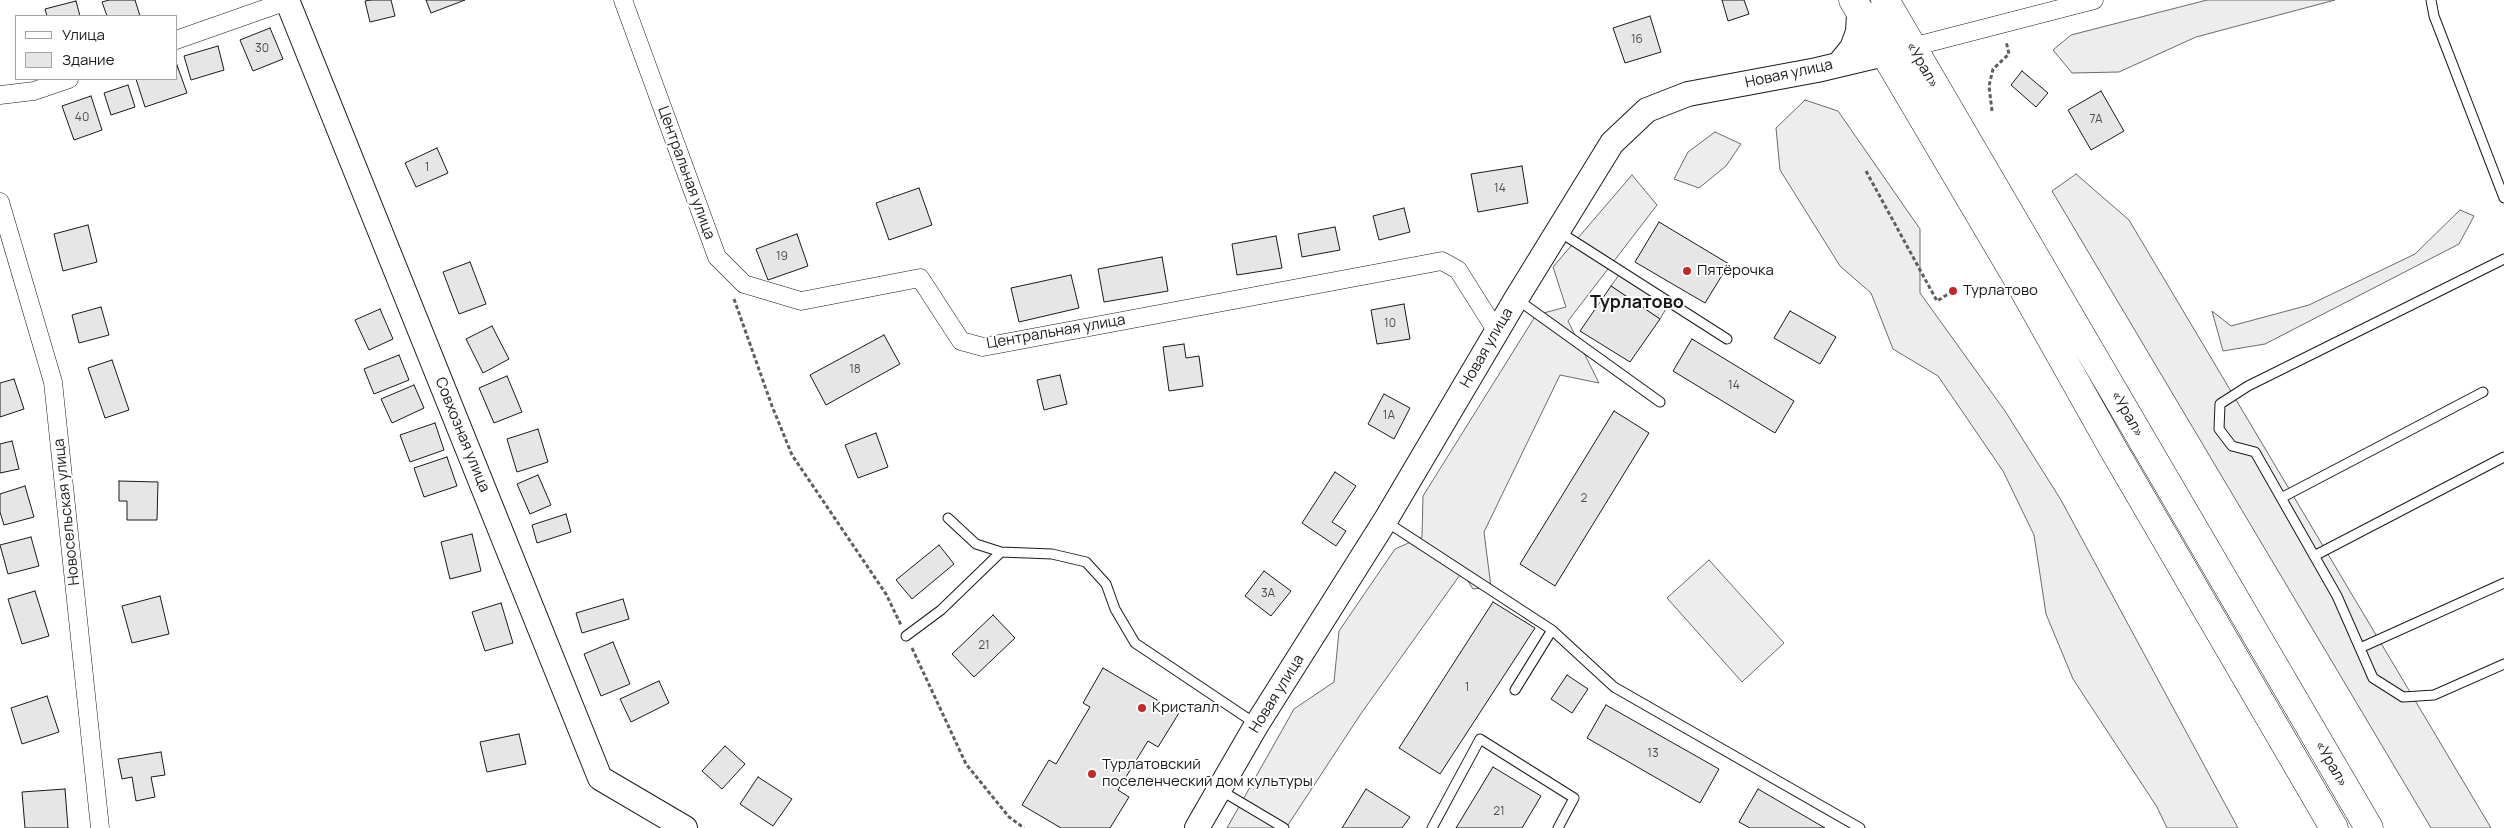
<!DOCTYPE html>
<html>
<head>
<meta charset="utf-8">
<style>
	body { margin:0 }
	#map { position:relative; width:2504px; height:828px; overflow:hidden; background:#fff; font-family:Manrope,sans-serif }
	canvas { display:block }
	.legend { position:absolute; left:15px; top:15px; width:162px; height:65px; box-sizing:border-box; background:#fff; border:1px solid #a3a3a3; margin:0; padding:6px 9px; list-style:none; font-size:15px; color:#1a1a1a }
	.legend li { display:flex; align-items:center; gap:10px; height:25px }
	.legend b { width:25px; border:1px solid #a3a3a3 }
</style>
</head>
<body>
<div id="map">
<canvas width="2504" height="828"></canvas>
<ul class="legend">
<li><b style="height:6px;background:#fff"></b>Улица</li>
<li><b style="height:14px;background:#e6e6e6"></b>Здание</li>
</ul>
</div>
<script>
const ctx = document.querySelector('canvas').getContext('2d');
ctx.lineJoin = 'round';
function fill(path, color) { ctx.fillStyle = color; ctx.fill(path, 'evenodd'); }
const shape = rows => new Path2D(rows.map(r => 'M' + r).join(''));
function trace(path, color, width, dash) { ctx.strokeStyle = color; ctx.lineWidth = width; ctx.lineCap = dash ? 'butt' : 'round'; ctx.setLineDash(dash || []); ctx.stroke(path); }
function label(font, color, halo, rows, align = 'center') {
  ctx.font = font + ' Manrope,sans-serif'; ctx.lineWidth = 4; ctx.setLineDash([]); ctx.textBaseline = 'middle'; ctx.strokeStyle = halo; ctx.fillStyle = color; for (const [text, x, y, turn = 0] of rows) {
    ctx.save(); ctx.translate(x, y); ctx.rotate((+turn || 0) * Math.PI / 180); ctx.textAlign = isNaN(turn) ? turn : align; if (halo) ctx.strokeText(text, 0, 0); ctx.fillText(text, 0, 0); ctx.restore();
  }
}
const built = shape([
	[2207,0,2335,0,2196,37,2119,72,2072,73,2053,50,2071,35,2207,0],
	[1805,100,1838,111,1920,229,1920,293,2005,411,2061,500,2238,828,2167,828,2157,807,2073,679,2046,614,2034,535,2003,471,1938,376,1893,349,1871,293,1840,266,1780,170,1776,128,1805,100],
	[1715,132,1741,144,1726,166,1699,188,1674,179,1688,152,1715,132],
	[2076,174,2129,220,2491,828,2431,828,2052,191,2076,174],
	[1632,175,1657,205,1568,321,1599,383,1560,375,1484,532,1491,587,1473,589,1462,572,1360,715,1286,828,1227,828,1294,709,1334,682,1339,631,1395,549,1422,537,1423,496,1536,315,1566,307,1553,267,1632,175],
	[2460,210,2474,216,2459,244,2265,344,2223,351,2212,311,2231,326,2309,305,2415,254,2460,210],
	[1622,271,1670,302,1660,319,1611,286,1622,271],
	[1709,560,1784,643,1742,682,1667,598,1709,560]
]);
fill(built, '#ededed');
trace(built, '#6a6a6a', 1);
const building = shape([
	[109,0,135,0,140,16,107,16,102,2,109,0],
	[371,0,391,0,395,16,370,22,365,1,371,0],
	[426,0,465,0,431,13,426,0],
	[1722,0,1744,0,1749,14,1728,21,1722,0],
	[76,1,80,16,47,16,45,9,76,1],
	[1650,16,1661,52,1625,63,1613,28,1650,16],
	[270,28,283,59,253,71,240,40,270,28],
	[218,46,224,70,191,80,184,56,218,46],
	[177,65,187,93,145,107,136,79,176,79,177,65],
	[2022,71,2048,93,2036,107,2011,85,2022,71],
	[128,85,135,107,111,115,104,93,128,85],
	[2101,91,2124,131,2091,150,2068,110,2101,91],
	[91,96,102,130,74,140,62,106,91,96],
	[437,148,448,173,416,187,405,163,437,148],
	[1522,166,1528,203,1478,212,1471,174,1522,166],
	[919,188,932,225,889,240,876,203,919,188],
	[1404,208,1410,232,1379,240,1373,216,1404,208],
	[1659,222,1729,264,1705,303,1635,262,1659,222],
	[88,225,97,262,63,271,54,234,88,225],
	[1335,227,1340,250,1302,257,1298,234,1335,227],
	[797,234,808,266,768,280,756,249,797,234],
	[1276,236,1282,268,1237,275,1232,244,1276,236],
	[1162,257,1168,291,1104,302,1098,269,1162,257],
	[470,262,486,304,459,314,443,272,470,262],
	[1071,275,1079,308,1019,322,1011,288,1071,275],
	[1611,286,1660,319,1630,362,1580,331,1611,286],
	[1404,304,1410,339,1377,344,1371,310,1404,304],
	[101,307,109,335,79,343,72,315,101,307],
	[380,309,393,339,369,350,355,320,380,309],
	[1790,311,1836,337,1820,364,1774,338,1790,311],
	[492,326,509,359,483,373,466,339,492,326],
	[884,335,900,364,826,405,810,375,884,335],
	[1692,339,1794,401,1775,433,1673,371,1692,339],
	[1184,344,1186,358,1199,356,1203,386,1169,391,1163,347,1184,344],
	[399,355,409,380,374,394,364,369,399,355],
	[112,360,129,410,105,418,88,368,112,360],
	[1060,375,1067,404,1044,410,1037,380,1060,375],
	[507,376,522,412,494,423,479,388,507,376],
	[14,379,24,409,0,417,0,383,14,379],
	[414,385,424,408,392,423,381,399,414,385],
	[1384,394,1410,408,1394,439,1368,424,1384,394],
	[1614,411,1649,433,1555,586,1520,564,1614,411],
	[435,423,444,450,410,462,400,435,435,423],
	[538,429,548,462,517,472,507,439,538,429],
	[876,433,888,467,858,478,845,445,876,433],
	[12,441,19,469,0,473,0,444,12,441],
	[447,457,457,486,424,497,414,468,447,457],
	[1335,472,1356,486,1332,522,1346,531,1336,546,1302,523,1335,472],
	[538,475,551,505,530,514,517,484,538,475],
	[119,481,158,482,157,520,127,520,127,501,119,501,119,481],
	[25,486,34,517,4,525,0,512,0,494,25,486],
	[566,514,571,532,537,543,532,525,566,514],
	[472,534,481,571,450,579,441,542,472,534],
	[31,537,39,566,8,574,0,545,31,537],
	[939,545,954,564,912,599,896,580,939,545],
	[1264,571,1291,591,1271,616,1245,596,1264,571],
	[35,591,49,636,22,644,8,599,35,591],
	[160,596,169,634,132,643,122,606,160,596],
	[623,599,629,619,582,633,576,613,623,599],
	[1493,602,1535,628,1440,774,1399,748,1493,602],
	[501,603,513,643,485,651,472,612,501,603],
	[993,615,1015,638,974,677,952,654,993,615],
	[613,642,630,684,601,696,584,654,613,642],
	[1103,668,1179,713,1158,747,1148,741,1118,790,1129,797,1110,828,1061,828,1022,805,1049,760,1056,764,1090,707,1083,703,1103,668],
	[1567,675,1588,689,1572,713,1551,699,1567,675],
	[659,681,669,703,631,722,620,699,659,681],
	[47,696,59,732,22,744,11,708,47,696],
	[1606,705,1719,769,1700,803,1587,738,1606,705],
	[519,734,526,764,487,772,480,742,519,734],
	[725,746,745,764,722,789,702,771,725,746],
	[161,752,165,775,151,777,155,797,136,801,132,777,122,779,118,759,161,752],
	[1493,767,1541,796,1522,828,1456,828,1493,767],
	[758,777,792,799,773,826,740,804,758,777],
	[65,789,68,828,25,828,22,792,65,789],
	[1366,789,1410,817,1402,828,1342,828,1366,789],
	[1758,789,1825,828,1750,828,1739,822,1758,789]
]);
fill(building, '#e6e6e6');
trace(building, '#1a1a1a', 1);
const lane = shape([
	[2431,0,2434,16,2504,198],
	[1558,231,1727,339],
	[2504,259,2248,386,2220,404,2219,429,2232,446,2255,452,2337,596,2373,678,2403,697,2434,695,2504,664],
	[1518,300,1660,402],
	[2281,498,2483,392],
	[948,518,976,544,1001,552,1052,554,1086,562,1106,584,1115,609,1135,643,1256,724],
	[1385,521,1552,630,1614,687,1860,828],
	[2314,556,2504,457],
	[906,636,941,610,1001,552],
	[2360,648,2504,583],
	[1515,690,1552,630],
	[1220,790,1284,828],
	[1432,828,1480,739,1574,798,1558,828]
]);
const street = shape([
	[623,0,717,257,744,284,801,301,920,278,961,341,983,347,1442,261,1458,270,1497,332],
	[176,40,287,1],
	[1912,47,2094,0],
	[0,95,34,91,69,79],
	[0,202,53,382,100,828]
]);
const secondary = shape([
	[287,0,600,778,685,828],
	[1839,64,1852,48,1858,32,1859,14,1857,6],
	[1197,828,1257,724,1385,521,1516,299,1612,143,1647,110,1688,94,1817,70,1901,50]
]);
const highway = shape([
	[1853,0,2017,278,2112,447,2334,828],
	[1885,0,2369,828]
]);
trace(lane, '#1a1a1a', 11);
trace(street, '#1a1a1a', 19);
trace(secondary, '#1a1a1a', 26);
trace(highway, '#1a1a1a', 29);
trace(shape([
	[1992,111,1989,86,1993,69,2009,54,2006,41],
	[1866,171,1937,301,1953,291],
	[734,299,772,406,792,455,886,594,901,625],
	[912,648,966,764,1009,817,1024,828]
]), '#5f5f5f', 3, [4, 2.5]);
trace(lane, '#fff', 9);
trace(street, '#fff', 18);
trace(secondary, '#fff', 24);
trace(highway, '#fff', 28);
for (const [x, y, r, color] of [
	[1687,271,5,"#c62828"],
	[1953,291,5,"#c62828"],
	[1142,708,5,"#c62828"],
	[1092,774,5,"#c62828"]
]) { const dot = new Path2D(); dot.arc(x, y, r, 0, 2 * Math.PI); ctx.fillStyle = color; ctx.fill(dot); trace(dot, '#fff', 2); }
label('12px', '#4d4d4d', null, [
	["16",1637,40],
	["30",262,49],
	["40",82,118],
	["7А",2096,120],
	["1",427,168],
	["14",1500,189],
	["19",782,257],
	["10",1390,324],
	["18",855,370],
	["14",1734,386],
	["1А",1389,416],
	["2",1584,499],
	["3А",1268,594],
	["21",984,646],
	["1",1467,688],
	["13",1653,754],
	["21",1499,812]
]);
label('15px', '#1a1a1a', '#fff', [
	["«Урал»",1922,65,60],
	["Новая улица",1789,74,-12],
	["Центральная улица",686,173,70],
	["Центральная улица",1056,332,-10],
	["Новая улица",1487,348,-60],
	["«Урал»",2127,414,60],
	["Совхозная улица",462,435,68],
	["Новосельская улица",67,512,-96],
	["Новая улица",1277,694,-58],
	["«Урал»",2331,764,60]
]);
label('15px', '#1a1a1a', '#fff', [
	["Пятёрочка",1697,271],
	["Турлатово",1963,291],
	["Кристалл",1152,708],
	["Турлатовский",1102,765],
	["поселенческий дом культуры",1102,782]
], 'left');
label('bold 18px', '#1a1a1a', '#fff', [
	["Турлатово",1637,303]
]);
</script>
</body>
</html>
